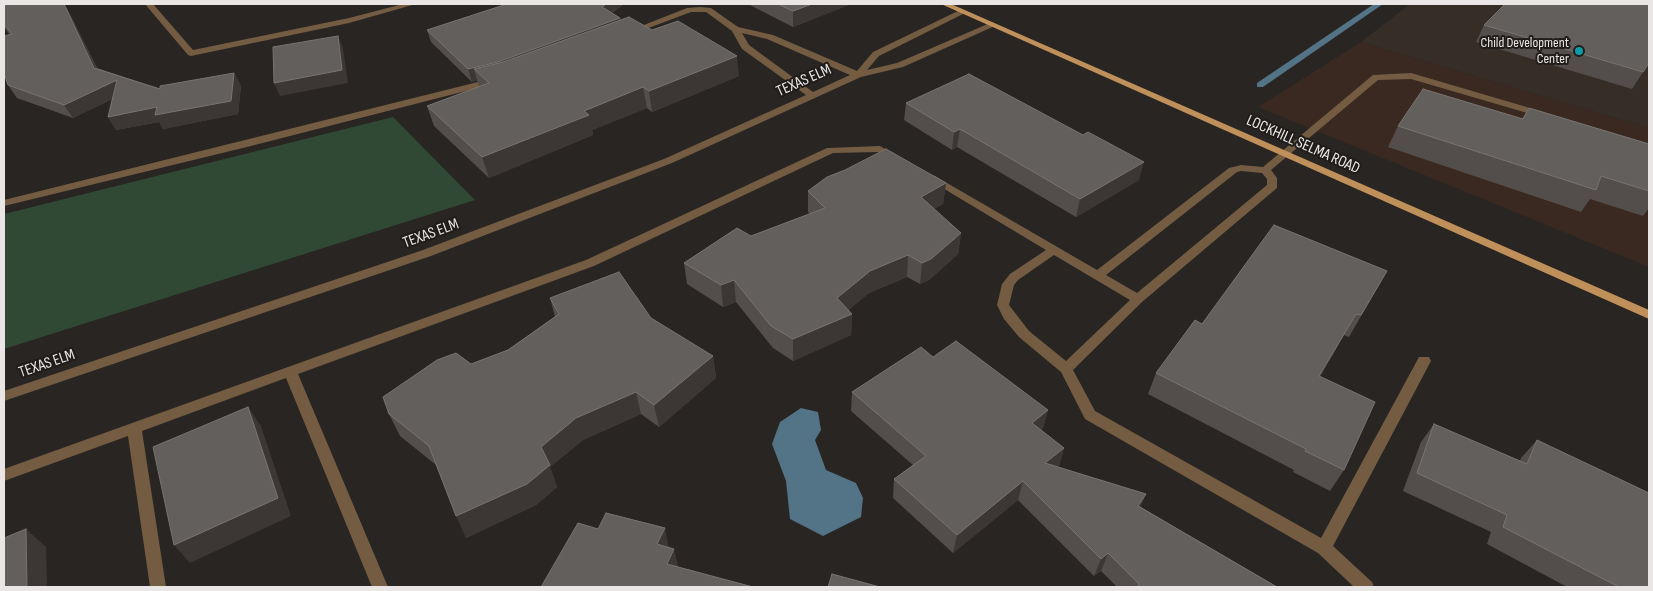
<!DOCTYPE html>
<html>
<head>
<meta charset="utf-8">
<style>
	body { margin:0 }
	#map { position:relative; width:1653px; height:591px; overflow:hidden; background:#292523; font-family:"Sofia Sans Condensed",sans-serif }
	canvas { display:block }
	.frame { position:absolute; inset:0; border:5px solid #e9e6e5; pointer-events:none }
</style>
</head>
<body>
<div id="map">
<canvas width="1653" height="591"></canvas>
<div class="frame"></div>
</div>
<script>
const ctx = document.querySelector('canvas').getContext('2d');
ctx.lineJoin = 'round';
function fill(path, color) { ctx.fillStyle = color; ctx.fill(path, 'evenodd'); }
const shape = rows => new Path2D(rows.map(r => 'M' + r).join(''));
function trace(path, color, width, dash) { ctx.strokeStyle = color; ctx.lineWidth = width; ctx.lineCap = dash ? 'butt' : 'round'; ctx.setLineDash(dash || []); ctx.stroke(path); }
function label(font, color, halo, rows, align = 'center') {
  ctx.font = font + ' "Sofia Sans Condensed",sans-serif'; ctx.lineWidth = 4; ctx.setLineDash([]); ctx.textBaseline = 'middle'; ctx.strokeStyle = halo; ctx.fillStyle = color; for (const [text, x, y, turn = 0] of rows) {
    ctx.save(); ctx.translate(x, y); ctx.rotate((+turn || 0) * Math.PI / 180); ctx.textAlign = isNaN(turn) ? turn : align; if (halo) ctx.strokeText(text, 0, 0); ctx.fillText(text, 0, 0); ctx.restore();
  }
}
fill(shape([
	[1361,42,1649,128,1649,267,1258,107]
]), '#3a2920');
fill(shape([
	[1410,4,1649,4,1649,128,1361,42]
]), '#372d27');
fill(shape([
	[393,117,475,200,4,349,4,214]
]), '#304934');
fill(shape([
	[801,408,818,412,821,430,815,440,826,470,856,483,863,498,861,517,823,536,790,519,786,481,772,444,780,422]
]), '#537386');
fill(shape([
	[1374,4,1383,4,1263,87,1257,87,1257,83,1374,4]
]), '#537386');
fill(shape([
	[145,4,153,4,193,50,349,18,403,4,416,4,349,23,191,56,188,55,145,4],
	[700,7,711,8,738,27,773,35,857,71,873,52,960,10,967,12,879,56,867,70,897,63,990,23,997,25,903,67,861,77,672,163,431,256,4,401,4,391,423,250,664,159,806,95,742,49,732,31,706,12,691,12,630,35,626,32,687,8,700,7],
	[742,33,767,39,850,75,813,92,749,45,742,33],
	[1411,73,1547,113,1549,115,1547,117,1541,117,1411,79,1378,80,1271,170,1277,178,1277,188,1142,302,1073,370,1095,411,1321,538,1419,357,1429,357,1431,361,1333,546,1372,582,1374,587,1354,587,1318,553,1085,419,1061,372,1019,337,1004,319,997,305,1002,284,1010,274,1046,250,926,178,931,175,935,176,1097,270,1229,168,1241,165,1263,167,1373,75,1411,73],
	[1241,171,1262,173,1267,179,1267,185,1137,293,1106,275,1237,172,1241,171],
	[1054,255,1130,300,1066,361,1029,331,1009,305,1014,285,1018,280,1054,255],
	[494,78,499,81,497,83,247,147,4,206,4,200,494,78],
	[880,146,901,158,900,160,892,160,878,152,833,153,594,266,298,374,388,587,372,587,286,378,142,431,166,587,150,587,128,436,4,481,4,469,586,260,827,148,880,146]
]), '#735c42');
fill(shape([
	[941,4,951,4,1649,310,1649,319,941,4]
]), '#c0905a');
fill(shape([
	[4,4,64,4,70,14,97,68,160,89,234,73,241,86,238,114,163,129,159,122,116,130,108,117,112,99,73,118,17,98,8,85,10,35,4,27],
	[507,4,624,4,612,13,620,18,621,20,652,30,739,76,652,112,647,108,592,130,593,135,489,178,434,126,427,106,479,87,477,80,472,82,431,42,427,30],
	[748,4,851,4,793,27],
	[1484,25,1643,72,1632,89,1476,42],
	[906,103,1139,180,1076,217,957,147,952,150,904,120],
	[1529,108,1649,144,1649,208,1643,216,1590,199,1581,212,1388,147,1398,126,1522,119],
	[946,183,943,204,934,209,961,233,958,254,929,280,920,284,907,277,869,293,848,310,852,314,851,335,793,361,773,348,736,302,723,307,687,284,684,263,751,236,810,214,808,212,808,191],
	[1387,271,1349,337,1344,335,1320,377,1344,470,1330,491,1293,472,1294,470,1148,394,1156,373,1202,324],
	[550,298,651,318,713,356,716,378,659,427,641,414,583,440,550,467,557,487,536,505,466,538,436,465,400,436,389,414,471,364,508,350,555,317],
	[852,392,1048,410,1043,428,1041,430,1064,448,1059,466,1058,467,1141,507,1277,587,1117,587,1101,571,1094,576,1018,500,953,553,893,498,894,479,913,465,851,411],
	[1434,424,1520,461,1521,458,1537,440,1649,587,1567,587,1487,544,1491,532,1403,491,1421,442]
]), '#534e4c');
fill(shape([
	[64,4,70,14,102,80,94,68],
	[606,4,624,4,604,19,602,7],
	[812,4,851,4,793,27,793,11],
	[620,18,622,30,501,74,474,69,477,80,472,82,468,69],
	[338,36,343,48,348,83,280,96,274,83],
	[737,56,739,76,652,112,649,91],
	[234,73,241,86,238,114,163,129,159,122,116,130,108,117,157,107],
	[117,80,125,93,73,118,64,105],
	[643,87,647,108,592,130,593,135,489,178,482,157,584,111],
	[960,129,957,147,952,150,954,132],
	[1144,162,1139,180,1076,217,1080,199],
	[946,183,943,204,919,218,921,197],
	[961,233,958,254,929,280,920,284,922,263],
	[908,255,907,277,869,293,837,320,837,298,870,271],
	[734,280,736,302,723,307,721,285],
	[852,314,851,335,793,361,793,339],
	[1356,314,1308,398,1319,376],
	[713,356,716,378,659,427,654,405],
	[636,392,641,414,583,440,550,467,557,487,536,505,466,538,456,516,576,418],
	[248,407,261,426,291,516,190,563,174,545],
	[1048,410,1043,428,1027,441,1032,423],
	[1064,448,1059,466,1040,482,1045,463],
	[1023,481,1018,500,953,553,957,535],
	[1146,494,1139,512,1138,506],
	[665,528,669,549,657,544],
	[26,529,46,547,47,587,27,587],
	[674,549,679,570,667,564],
	[1108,553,1101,571,1094,576,1101,559]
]), '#3c3734');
const building = shape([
	[4,4,64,4,94,68,160,89,160,86,234,73,231,101,155,115,157,107,108,117,117,80,64,105,8,85,4,73,4,36,12,34,4,24,4,4],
	[507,4,606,4,602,7,620,18,498,62,468,69,427,30,507,4],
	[778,4,812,4,793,11,778,4],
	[1505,4,1649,4,1649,63,1643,72,1484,25,1505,4],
	[629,17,652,30,678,21,737,56,649,91,643,87,584,111,589,115,482,157,427,106,489,83,474,69,503,62,629,17],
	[338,36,342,70,274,83,273,47,338,36],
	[969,74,1083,135,1088,132,1144,162,1080,199,960,129,954,132,906,103,969,74],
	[1423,89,1523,119,1529,108,1649,144,1649,191,1601,176,1596,190,1398,126,1423,89],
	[886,149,946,183,921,197,961,233,931,259,922,263,908,255,870,271,837,298,852,314,793,339,771,326,734,280,721,285,684,263,737,228,751,236,825,208,808,191,827,177,845,170,886,149],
	[1274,225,1387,271,1361,315,1356,314,1319,376,1375,402,1344,470,1305,451,1306,449,1156,373,1195,320,1202,324,1274,225],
	[619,272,651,318,713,356,654,405,636,392,576,418,541,447,550,465,527,484,456,516,429,446,389,414,383,397,437,360,456,353,471,364,508,350,559,314,550,298,619,272],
	[956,341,1048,410,1032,423,1064,448,1045,463,1146,494,1138,506,1277,587,1138,587,1139,584,1108,553,1101,559,1023,481,957,535,894,479,926,456,852,392,921,347,933,357,956,341],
	[248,407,278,498,174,545,153,447,248,407],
	[1434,424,1527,464,1537,440,1649,493,1649,587,1619,587,1503,527,1507,515,1417,473,1434,424],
	[606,513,665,528,657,544,674,549,667,564,753,587,541,587,578,523,598,529,606,513],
	[26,529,27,587,4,587,4,538,26,529],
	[832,574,880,587,828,587,832,574]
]);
fill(building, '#635f5c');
trace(building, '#787472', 1);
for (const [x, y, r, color] of [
	[1579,51,5,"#0f9aa8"]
]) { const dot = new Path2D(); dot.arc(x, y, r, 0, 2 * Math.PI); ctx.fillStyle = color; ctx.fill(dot); trace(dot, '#201c19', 2); }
label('14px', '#e9e6e5', '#201c19', [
	["Child Development",1569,43],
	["Center",1569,59]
], 'right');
label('16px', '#e9e6e5', '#201c19', [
	["TEXAS ELM",804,81,-24],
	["LOCKHILL SELMA ROAD",1303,145,24],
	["TEXAS ELM",431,234,-20],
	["TEXAS ELM",47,364,-19]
]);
</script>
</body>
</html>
